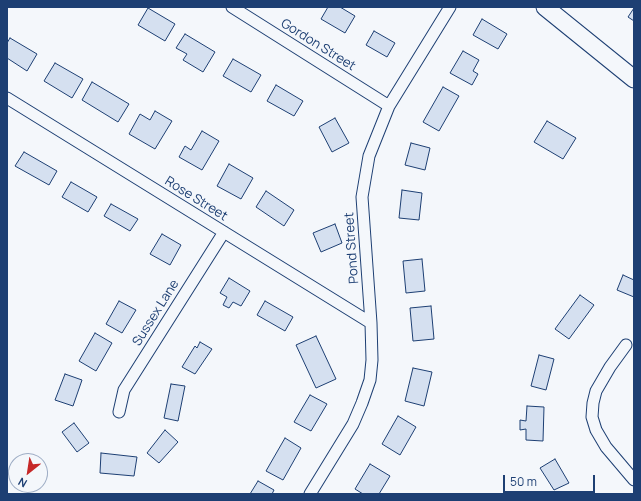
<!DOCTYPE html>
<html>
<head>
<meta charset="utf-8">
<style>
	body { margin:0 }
	#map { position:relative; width:641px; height:501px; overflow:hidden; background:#f4f7fb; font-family:Manrope,sans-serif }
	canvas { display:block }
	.frame { position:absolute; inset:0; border:8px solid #1d3f73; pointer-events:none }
	.north { position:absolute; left:8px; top:453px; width:40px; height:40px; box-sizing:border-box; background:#f4f7fb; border:1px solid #9eadc5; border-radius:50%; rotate:210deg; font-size:11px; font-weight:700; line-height:16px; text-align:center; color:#1d3f73 }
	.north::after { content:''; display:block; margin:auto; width:14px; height:18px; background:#c62828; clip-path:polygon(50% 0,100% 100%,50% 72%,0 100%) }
	.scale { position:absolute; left:503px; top:475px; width:92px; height:18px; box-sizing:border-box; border:2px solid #1d3f73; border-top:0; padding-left:5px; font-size:12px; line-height:14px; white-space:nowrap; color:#1d3f73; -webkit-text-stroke:3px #f4f7fb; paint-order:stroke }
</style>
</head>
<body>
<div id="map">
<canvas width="641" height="501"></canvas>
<div class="frame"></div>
<div class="north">N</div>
<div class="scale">50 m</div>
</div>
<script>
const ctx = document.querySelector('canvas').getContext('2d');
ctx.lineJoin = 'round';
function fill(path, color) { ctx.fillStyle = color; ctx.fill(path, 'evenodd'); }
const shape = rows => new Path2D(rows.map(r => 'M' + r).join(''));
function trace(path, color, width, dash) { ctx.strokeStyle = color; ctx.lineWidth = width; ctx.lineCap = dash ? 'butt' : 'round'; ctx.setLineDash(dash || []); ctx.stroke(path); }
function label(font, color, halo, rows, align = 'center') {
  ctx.font = font + ' Manrope,sans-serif'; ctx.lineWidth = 3; ctx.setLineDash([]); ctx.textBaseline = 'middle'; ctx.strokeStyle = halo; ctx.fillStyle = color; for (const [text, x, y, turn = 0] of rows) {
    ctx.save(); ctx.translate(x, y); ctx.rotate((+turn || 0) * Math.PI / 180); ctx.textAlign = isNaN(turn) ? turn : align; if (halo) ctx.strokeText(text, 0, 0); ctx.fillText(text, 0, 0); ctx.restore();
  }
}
const building = shape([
	[328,7,340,7,355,16,345,33,321,19,328,7],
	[148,8,175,24,165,41,138,25,148,8],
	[634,8,634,21,628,17,634,8],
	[482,19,507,34,498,49,473,35,482,19],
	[374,31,395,43,387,57,366,45,374,31],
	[185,34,215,52,203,72,183,60,187,54,176,48,185,34],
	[10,38,37,54,27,71,7,58,7,43,10,38],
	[463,51,479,60,473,71,478,74,472,85,450,73,463,51],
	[233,59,261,75,251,92,223,76,233,59],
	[55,63,83,79,72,98,44,81,55,63],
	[92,82,129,104,118,122,82,100,92,82],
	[276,85,303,101,294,116,267,101,276,85],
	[443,87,459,96,439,131,423,122,443,87],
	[155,111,172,121,155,149,129,134,140,114,150,120,155,111],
	[335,118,349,143,332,152,319,127,335,118],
	[547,121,576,138,563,159,534,142,547,121],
	[202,131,219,141,202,170,179,157,185,146,191,150,202,131],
	[411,143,430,148,425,170,405,165,411,143],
	[24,152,57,171,49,185,15,166,24,152],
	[229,164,253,178,241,199,217,186,229,164],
	[71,182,97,197,88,212,62,197,71,182],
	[402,190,422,193,419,220,399,218,402,190],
	[266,191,294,210,284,226,256,207,266,191],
	[111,204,138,219,130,231,104,216,111,204],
	[335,224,342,243,321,252,313,233,335,224],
	[162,234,181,245,170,265,150,254,162,234],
	[422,259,425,291,406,293,403,261,422,259],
	[623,275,634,280,634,297,617,290,623,275],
	[229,278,250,291,241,306,233,302,229,308,223,305,227,297,220,293,229,278],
	[580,295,594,305,569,339,555,329,580,295],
	[119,301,136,310,122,333,106,324,119,301],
	[265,301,293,317,285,331,257,315,265,301],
	[431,306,434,339,413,341,410,308,431,306],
	[95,333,112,343,96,371,79,361,95,333],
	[316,336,336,379,316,388,296,345,316,336],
	[200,342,212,349,195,374,182,367,195,346,197,348,200,342],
	[539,355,554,359,546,390,531,386,539,355],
	[413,368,432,372,424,406,405,401,413,368],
	[65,374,82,380,73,406,55,400,65,374],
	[171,384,185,386,178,421,164,418,171,384],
	[310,395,327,404,311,431,294,422,310,395],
	[527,406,544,407,543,441,526,440,526,429,520,430,520,420,526,421,527,406],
	[398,416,416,427,400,455,382,444,398,416],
	[74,423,89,443,77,452,62,432,74,423],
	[165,430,178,442,159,463,147,453,165,430],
	[285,438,301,448,283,480,266,471,285,438],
	[101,453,137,457,134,476,100,473,101,453],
	[555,459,569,483,554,490,540,468,555,459],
	[370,464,390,476,379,494,363,494,355,489,370,464],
	[258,481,274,490,272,494,250,494,258,481]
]);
fill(building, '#d5e0f0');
trace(building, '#1d3f73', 1);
const street = shape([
	[232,7,389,106],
	[7,98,371,323],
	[626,345,610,367,596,391,593,403,592,417,596,430,606,447,634,480],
	[119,412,124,390,224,232],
	[310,494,353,424,362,403,370,380,372,360,371,323,362,197,369,156,389,106,450,7]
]);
const primary = shape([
	[545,7,634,79]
]);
trace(street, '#1d3f73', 13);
trace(primary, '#1d3f73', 19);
trace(street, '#f4f7fb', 11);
trace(primary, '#f4f7fb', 17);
label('13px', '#1d3f73', '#f4f7fb', [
	["Gordon Street",318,45,32],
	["Rose Street",196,199,32],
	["Pond Street",352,248,-94],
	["Sussex Lane",156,313,-58]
]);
</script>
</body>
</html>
